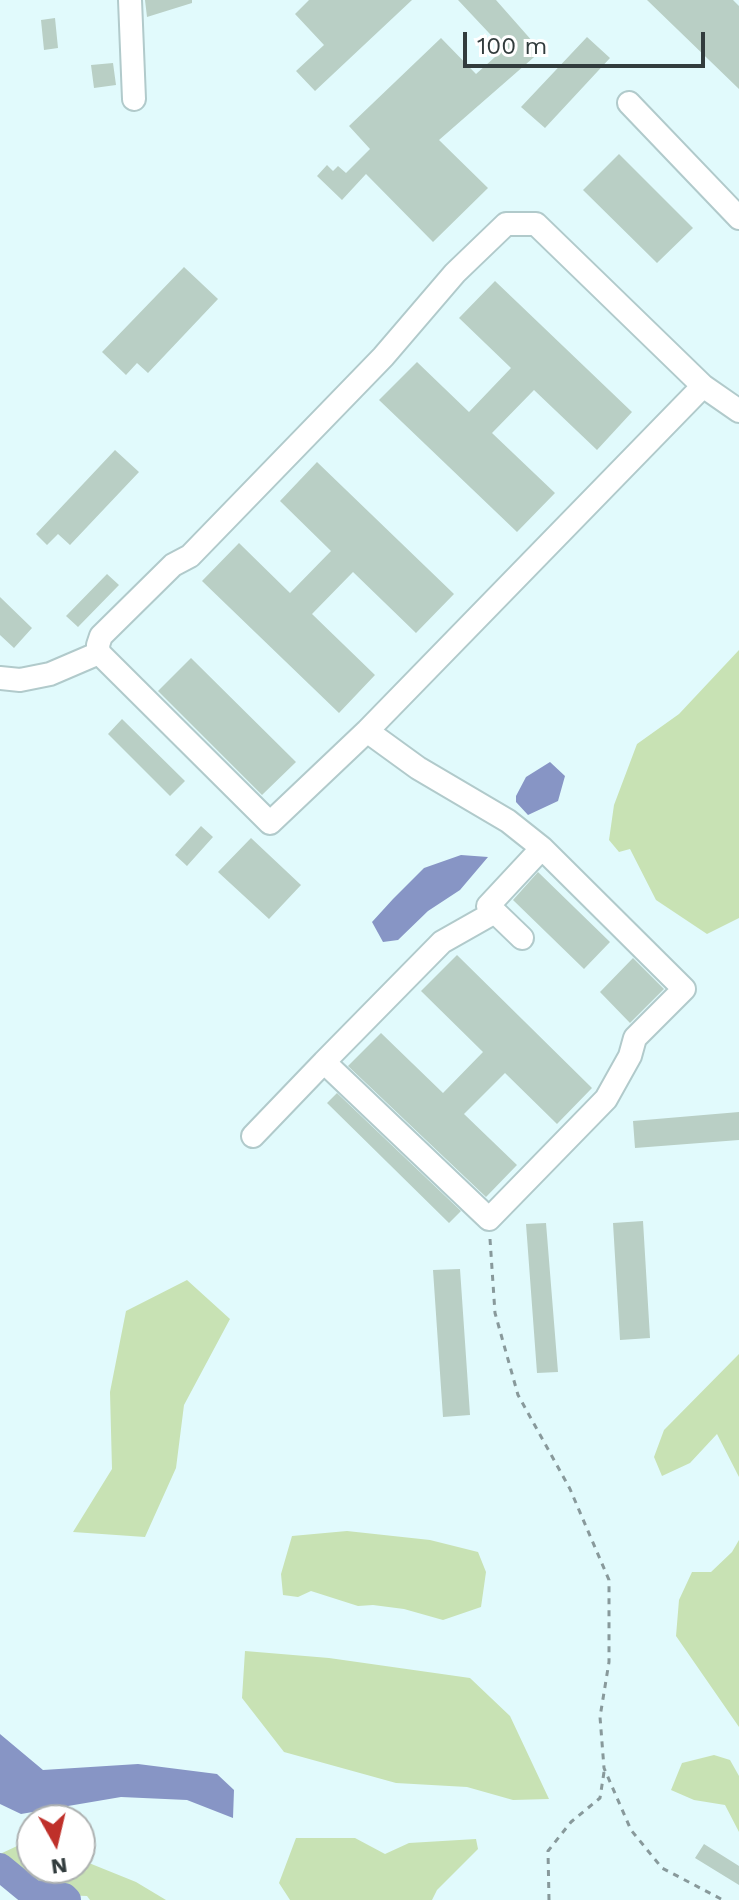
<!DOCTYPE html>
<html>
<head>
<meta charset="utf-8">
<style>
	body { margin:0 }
	#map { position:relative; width:739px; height:1900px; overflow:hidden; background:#e1fafc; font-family:"Work Sans",sans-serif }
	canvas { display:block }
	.north { position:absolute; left:16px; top:1804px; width:80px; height:80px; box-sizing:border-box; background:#fff; border:2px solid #adb1b1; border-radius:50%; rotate:172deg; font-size:22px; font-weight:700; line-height:32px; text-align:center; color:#323c3d }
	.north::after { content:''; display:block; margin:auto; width:28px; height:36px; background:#bf302a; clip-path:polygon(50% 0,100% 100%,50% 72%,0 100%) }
	.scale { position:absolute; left:463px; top:32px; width:242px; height:36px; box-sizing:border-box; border:4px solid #323c3d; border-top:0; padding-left:10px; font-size:24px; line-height:28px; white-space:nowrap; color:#323c3d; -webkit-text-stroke:6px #fff; paint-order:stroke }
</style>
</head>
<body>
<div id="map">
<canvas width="739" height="1900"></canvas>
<div class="north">N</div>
<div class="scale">100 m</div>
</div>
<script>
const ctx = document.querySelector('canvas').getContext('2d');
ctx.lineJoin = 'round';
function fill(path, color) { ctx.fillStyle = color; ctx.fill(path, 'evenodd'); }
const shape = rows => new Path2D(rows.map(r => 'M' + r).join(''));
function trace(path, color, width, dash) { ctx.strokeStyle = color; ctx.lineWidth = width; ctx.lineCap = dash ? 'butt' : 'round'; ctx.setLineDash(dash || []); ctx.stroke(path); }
fill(shape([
	[739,650,739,918,707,934,656,900,630,849,619,852,609,840,614,805,637,744,679,714],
	[187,1280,230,1319,184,1405,176,1468,145,1537,73,1532,112,1469,110,1392,126,1311],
	[739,1354,739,1477,717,1434,690,1463,662,1476,654,1457,664,1430],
	[347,1531,430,1540,478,1552,486,1572,481,1607,443,1620,404,1609,373,1605,358,1606,311,1591,298,1597,283,1595,281,1574,292,1536],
	[739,1540,739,1727,676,1636,679,1600,692,1572,711,1572,732,1552],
	[245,1651,329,1658,470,1678,510,1716,549,1799,513,1800,467,1787,396,1783,284,1752,242,1698],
	[714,1755,730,1760,739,1776,739,1832,725,1805,694,1800,671,1790,682,1763],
	[296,1838,355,1838,385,1854,409,1843,476,1839,478,1849,437,1890,432,1900,290,1900,279,1883],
	[32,1839,32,1868,80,1868,80,1855,84,1861,136,1882,166,1900,90,1900,87,1896,33,1894,0,1867,0,1854]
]), '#c8e2b4');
fill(shape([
	[550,762,565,776,558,801,528,815,516,802,516,796,526,777],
	[461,855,488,857,460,890,428,911,398,940,383,942,372,922,393,899,424,868],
	[0,1734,43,1770,138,1764,217,1774,234,1790,233,1818,187,1800,121,1797,21,1814,0,1804],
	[0,1861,10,1866,28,1880,68,1900,30,1900,0,1882]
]), '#8795c5');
trace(shape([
	[0,1867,33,1894,64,1897,67,1900]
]), '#8795c5', 28);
fill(shape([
	[145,0,192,0,192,3,147,17],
	[309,0,412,0,315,91,296,71,324,45,295,14],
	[458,0,496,0,541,51,439,140,488,188,433,242,366,174,342,200,317,176,327,165,333,171,338,166,346,173,370,149,349,126,441,38,476,74,504,49],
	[647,0,733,0,739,6,739,89],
	[55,18,58,48,44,50,41,20],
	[587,37,610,58,545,128,521,107],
	[113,63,116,85,94,88,91,65],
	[619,154,693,228,657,263,583,190],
	[184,267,218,299,148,373,137,363,126,375,102,352],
	[495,281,632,412,597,450,534,390,492,433,555,493,517,532,379,400,417,362,469,412,511,368,459,318],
	[115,450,139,472,70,545,58,534,47,545,36,534],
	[317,462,454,594,416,633,353,572,312,614,375,675,339,713,202,581,239,543,290,593,331,551,280,501],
	[107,574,119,585,78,627,66,616],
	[0,597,32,628,14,648,0,635],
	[191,658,296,762,262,795,158,691],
	[122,719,185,781,170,796,108,734],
	[201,826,213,837,187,866,175,855],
	[251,838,301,885,269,919,218,872],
	[538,872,610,942,584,969,513,900],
	[457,955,592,1088,557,1124,505,1073,464,1114,517,1165,486,1197,348,1066,381,1033,443,1093,483,1052,421,991],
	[633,958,664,989,630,1023,600,992],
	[337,1093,461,1211,449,1223,327,1103],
	[739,1112,739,1140,635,1148,633,1121],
	[643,1221,650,1338,620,1340,613,1223],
	[546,1223,558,1372,537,1373,526,1224],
	[460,1269,470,1415,443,1417,433,1270],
	[704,1844,739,1866,739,1885,695,1858]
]), '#b9cfc5');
const minor = shape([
	[130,0,134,99],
	[629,103,739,218],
	[703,386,367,731,270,823,99,653,98,645,101,636,173,565,190,556,383,357,455,273,506,224,536,224,703,386,739,411],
	[0,678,20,680,50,674,99,653],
	[367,731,418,768,508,821,542,848,684,989,635,1038,630,1056,606,1099,489,1219,324,1062,442,942,495,912,488,906,542,848],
	[495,912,522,938],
	[253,1136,324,1062]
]);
trace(minor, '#b1cacb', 26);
trace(shape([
	[490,1239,495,1313,518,1395,570,1489,609,1580,609,1662,600,1717,604,1768,631,1830,662,1868,723,1900],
	[549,1900,548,1851,571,1822,600,1798,604,1772]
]), '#88999b', 3, [6, 6]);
trace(minor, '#fff', 22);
</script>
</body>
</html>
